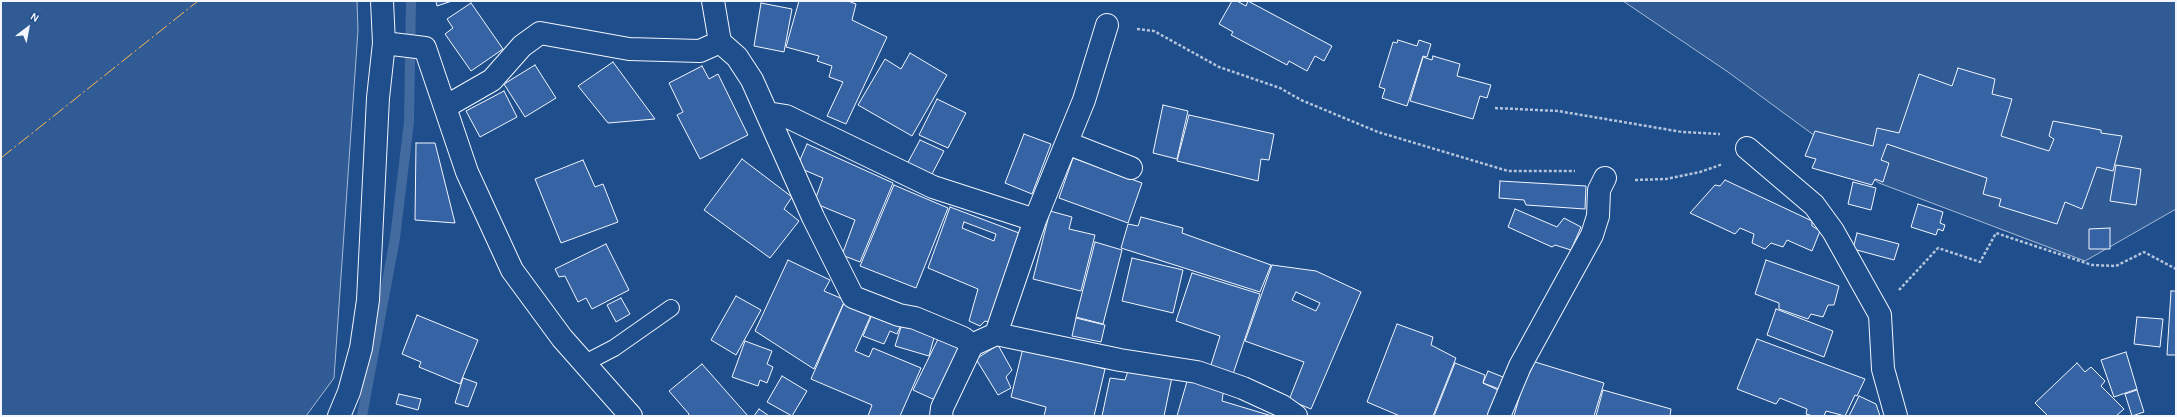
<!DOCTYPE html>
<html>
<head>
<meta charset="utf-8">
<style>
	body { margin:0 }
	#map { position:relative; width:2177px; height:417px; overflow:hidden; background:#1f4e8c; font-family:Karla,sans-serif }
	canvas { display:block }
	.frame { position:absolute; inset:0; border:2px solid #f2f6ff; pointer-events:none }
	.north { position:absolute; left:8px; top:8px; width:40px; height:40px; -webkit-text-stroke:3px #1f4e8c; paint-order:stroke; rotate:32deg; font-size:11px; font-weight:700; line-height:16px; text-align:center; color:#f2f6ff }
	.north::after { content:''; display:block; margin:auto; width:14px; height:18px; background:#f2f6ff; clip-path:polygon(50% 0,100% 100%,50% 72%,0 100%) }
</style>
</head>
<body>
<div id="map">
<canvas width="2177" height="417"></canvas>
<div class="frame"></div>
<div class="north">N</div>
</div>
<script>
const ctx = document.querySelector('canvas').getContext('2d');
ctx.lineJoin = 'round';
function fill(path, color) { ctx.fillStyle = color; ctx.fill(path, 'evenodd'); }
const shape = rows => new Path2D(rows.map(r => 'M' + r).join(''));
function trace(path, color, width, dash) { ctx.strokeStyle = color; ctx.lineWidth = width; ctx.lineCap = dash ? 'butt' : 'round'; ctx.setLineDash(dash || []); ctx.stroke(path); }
const green = shape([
	[1,1,357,1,358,30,334,378,306,416,1,416,1,1],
	[1623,1,2176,1,2176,209,2085,261,1879,183,1728,72,1623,1]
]);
fill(green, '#305b95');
trace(green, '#a8bbd7', 1);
trace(shape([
	[362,416,395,238,409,122,411,1]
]), '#446ba0', 10);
const building = shape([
	[436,1,452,1,437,6,436,1],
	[799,1,848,1,856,4,852,20,887,37,846,124,827,116,843,82,829,77,832,66,817,61,819,56,786,47,799,1],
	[1232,1,1237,1,1246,6,1248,1,1332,46,1324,61,1315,56,1307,71,1289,61,1287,65,1231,35,1233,32,1219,24,1232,1],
	[471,3,503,49,471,71,445,34,453,28,447,19,471,3],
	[761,3,792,9,784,52,754,46,761,3],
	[1398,40,1417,46,1419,40,1431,44,1427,57,1423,56,1407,106,1382,98,1385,89,1379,87,1393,42,1397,43,1398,40],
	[910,53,947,75,912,136,858,105,885,59,901,69,910,53],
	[1433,56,1460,64,1457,76,1491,85,1487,98,1480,96,1473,119,1410,101,1423,57,1432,60,1433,56],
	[613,62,655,119,608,123,578,86,613,62],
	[535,65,556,98,525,117,504,84,535,65],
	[702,66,709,79,718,74,748,135,700,159,677,115,683,112,669,83,702,66],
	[1958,68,1995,79,1992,94,2012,99,2001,136,2049,151,2054,139,2049,136,2053,121,2101,130,2101,133,2122,136,2113,171,2097,167,2082,209,2065,202,2057,224,1999,206,2001,199,1983,194,1987,178,1887,144,1881,160,1889,163,1883,182,1875,179,1872,185,1812,168,1816,159,1805,156,1815,131,1873,146,1877,128,1899,133,1919,74,1952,86,1958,68],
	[504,91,517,117,480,137,466,111,504,91],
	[937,99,966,113,948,148,919,135,937,99],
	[1163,105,1188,111,1177,159,1153,153,1163,105],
	[1189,115,1274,134,1269,160,1261,159,1258,181,1177,161,1189,115],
	[1024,134,1051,144,1032,194,1005,183,1024,134],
	[920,140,944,151,930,178,906,166,920,140],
	[416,143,435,143,455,223,415,220,416,143],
	[807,144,893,183,860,262,842,255,855,220,814,203,823,178,797,167,807,144],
	[1073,158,1142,183,1128,223,1059,198,1073,158],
	[742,159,792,197,784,209,799,221,770,258,704,210,742,159],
	[583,160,595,187,603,184,618,222,561,243,535,179,583,160],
	[2116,165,2141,169,2136,205,2110,201,2116,165],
	[1725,180,1812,221,1812,226,1820,231,1812,251,1787,240,1783,247,1771,243,1765,249,1752,243,1754,234,1740,228,1735,234,1690,213,1715,185,1720,186,1725,180],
	[1500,181,1586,186,1585,209,1526,205,1524,200,1499,198,1500,181],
	[1853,182,1876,188,1871,210,1848,204,1853,182],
	[894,185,948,208,916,288,860,266,894,185],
	[1918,204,1943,212,1940,223,1945,225,1943,231,1938,229,1936,235,1911,227,1918,204],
	[950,207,1019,233,989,322,985,321,980,326,969,321,978,289,928,268,950,207],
	[964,222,996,234,994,241,962,228,964,222],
	[1515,209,1557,227,1564,218,1581,227,1571,250,1555,245,1552,247,1508,227,1515,209],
	[1050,211,1072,217,1069,229,1095,235,1081,291,1033,279,1050,211],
	[1141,217,1183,228,1182,233,1271,265,1260,292,1121,248,1128,224,1138,226,1141,217],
	[2110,228,2110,249,2089,249,2089,229,2110,228],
	[1857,233,1899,244,1894,260,1853,249,1857,233],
	[1095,242,1122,250,1103,324,1076,317,1095,242],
	[606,244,629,290,592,309,586,298,578,302,565,276,559,277,555,269,606,244],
	[1132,258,1183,270,1173,313,1122,301,1132,258],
	[788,260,830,280,824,291,845,300,814,369,755,331,788,260],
	[1766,260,1839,286,1834,305,1828,305,1823,317,1811,314,1808,319,1779,309,1779,303,1755,294,1766,260],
	[1272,265,1316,271,1361,292,1311,409,1289,400,1304,362,1245,341,1272,265],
	[1296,292,1320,303,1316,311,1292,300,1296,292],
	[1192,273,1260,294,1233,374,1210,368,1220,336,1176,321,1192,273],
	[2171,291,2176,291,2176,355,2167,355,2171,291],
	[736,296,761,310,736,355,711,340,736,296],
	[621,298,630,314,616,322,607,305,621,298],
	[844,303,871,315,855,351,869,357,873,348,921,368,900,416,868,416,872,405,811,379,844,303],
	[1776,309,1833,331,1824,357,1767,335,1776,309],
	[873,312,901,325,897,334,890,331,884,344,863,336,873,312],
	[417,315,478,340,460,384,419,367,421,362,402,354,417,315],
	[2137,317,2163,319,2160,347,2134,344,2137,317],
	[1076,318,1105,325,1101,342,1072,336,1076,318],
	[902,324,935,334,929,356,895,346,902,324],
	[1397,324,1433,337,1431,345,1456,358,1433,416,1400,416,1367,402,1397,324],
	[938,339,960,349,935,400,913,390,938,339],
	[1757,339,1865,379,1857,396,1855,395,1845,416,1826,411,1824,416,1813,416,1806,414,1807,409,1780,398,1776,404,1737,389,1757,339],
	[745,341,772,351,767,364,773,367,767,383,760,380,758,386,732,377,745,341],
	[998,345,1012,370,1006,377,1011,388,998,395,976,359,998,345],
	[1023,348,1105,369,1094,416,1044,416,1046,407,1011,397,1023,348],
	[2126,352,2137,389,2114,397,2101,360,2126,352],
	[1535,362,1604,383,1594,416,1514,416,1526,374,1529,374,1535,362],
	[1455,363,1485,375,1483,383,1498,390,1487,416,1434,416,1455,363],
	[2077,363,2085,372,2091,367,2105,381,2101,386,2124,409,2116,416,2048,416,2035,403,2077,363],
	[702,364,748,416,688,416,689,414,669,391,702,364],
	[1129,368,1172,377,1164,416,1102,416,1110,378,1125,380,1129,368],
	[1488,371,1503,377,1499,389,1483,383,1488,371],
	[782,376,807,391,792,416,767,402,782,376],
	[463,378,477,383,468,407,455,403,463,378],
	[1188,378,1224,387,1222,401,1272,416,1177,416,1188,378],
	[1603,390,1671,409,1670,416,1596,416,1603,390],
	[2137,390,2144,412,2132,416,2125,394,2137,390],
	[399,394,421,399,418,410,396,404,399,394],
	[1859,396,1876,404,1880,416,1849,416,1859,396],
	[759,409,769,416,754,416,759,409]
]);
fill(building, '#3563a3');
trace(building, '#f2f6ff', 1);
const service = shape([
	[585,363,614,348,671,308]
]);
const minor = shape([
	[713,1,720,42,737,57,752,80,813,217,853,297,899,315,915,318,963,338,972,345],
	[384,43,425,48,467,172,512,270,562,338,631,416],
	[445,107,492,80,522,46,540,33,629,49,700,51,720,42],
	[767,113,786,116,933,187,1035,220,996,334,972,345,942,408,941,416],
	[1067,143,1131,168],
	[1747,148,1814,205,1833,231,1880,315,1883,369,1896,416],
	[1035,220,1084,100,1107,25],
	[996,334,1120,360,1197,372,1243,388,1282,406,1296,416],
	[339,416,349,392,361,348,368,300,378,98,384,43,382,1],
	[1499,416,1520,366,1592,235,1598,216,1599,190,1605,178]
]);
trace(service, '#f2f6ff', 18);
trace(minor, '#f2f6ff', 24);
trace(shape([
	[1137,29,1154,31,1219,67,1280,88,1301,100,1378,132,1508,171,1575,171],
	[1495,108,1558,111,1682,132,1720,134],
	[1635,180,1666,179,1700,172,1723,164],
	[1899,290,1938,248,1980,262,1996,233,2092,265,2116,266,2144,252,2176,269]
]), '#b3c4dc', 2.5, [3, 2]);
trace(service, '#1f4e8c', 16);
trace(minor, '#1f4e8c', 22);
trace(shape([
	[1,158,198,1]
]), '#ffb74d', 1, [14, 3, 2, 3]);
</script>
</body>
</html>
